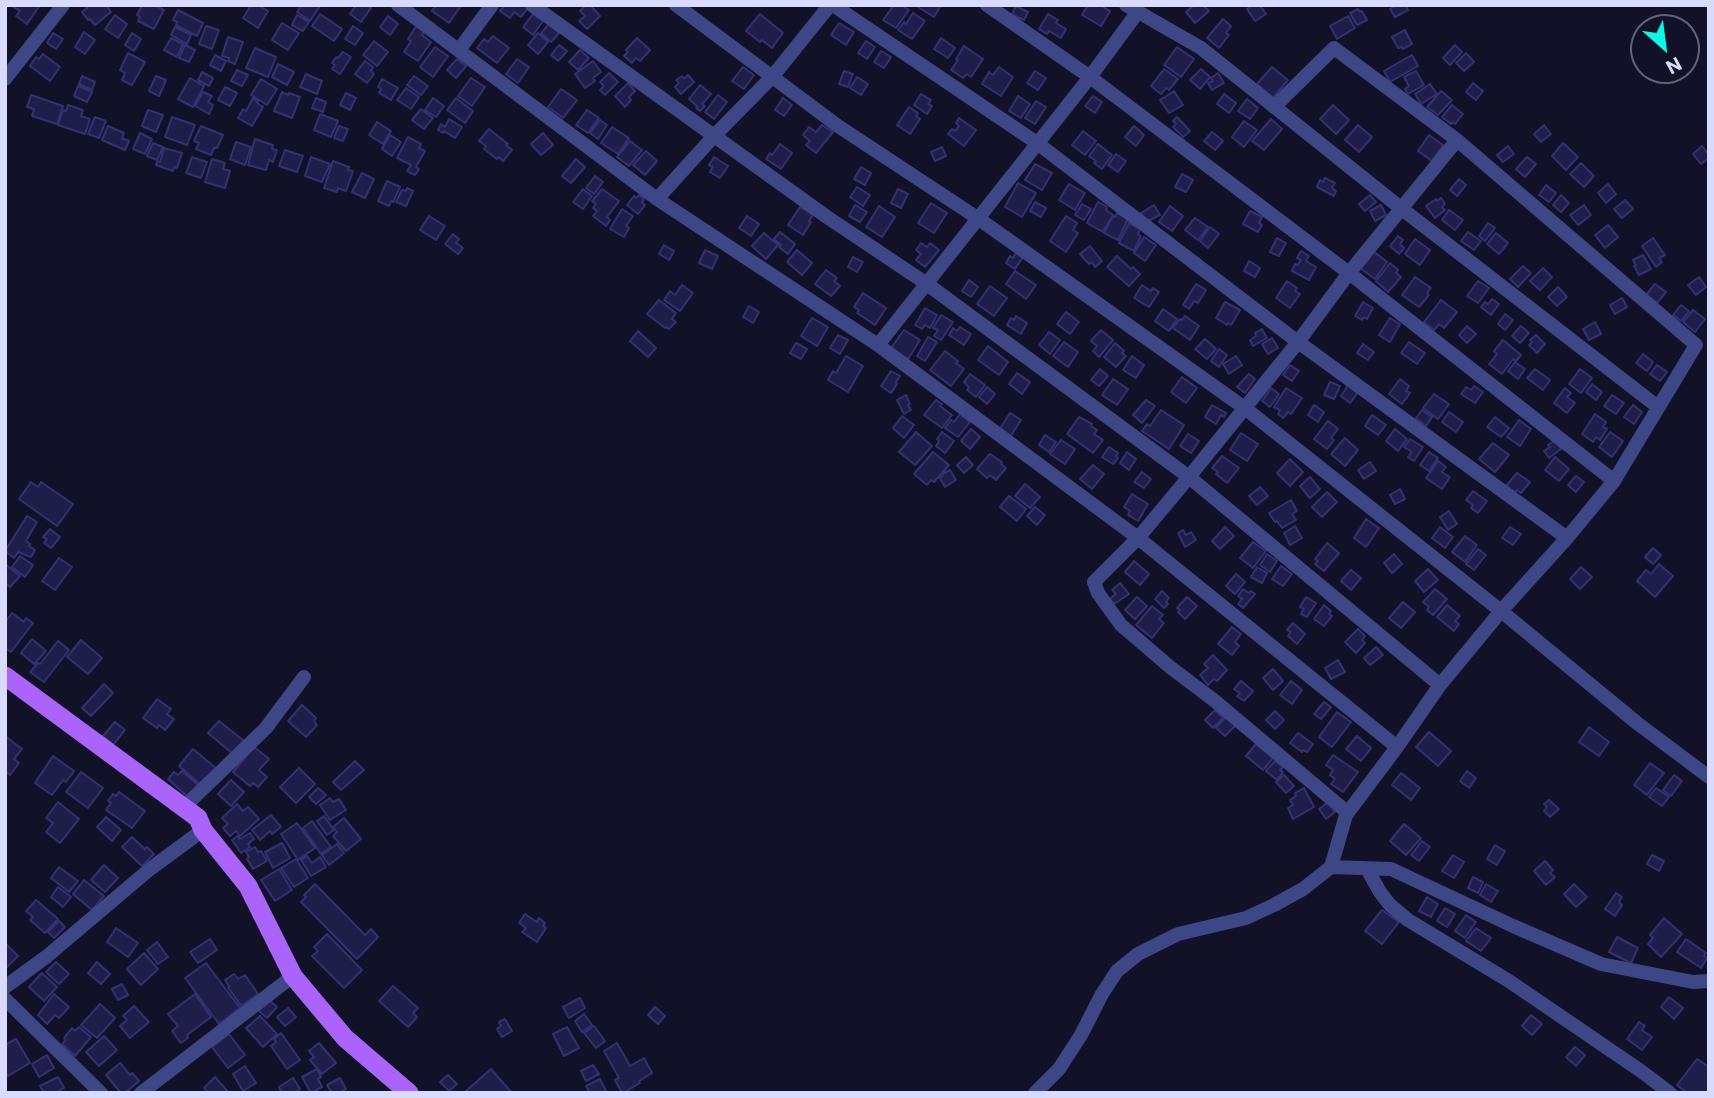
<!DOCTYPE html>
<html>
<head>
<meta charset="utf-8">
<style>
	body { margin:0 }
	#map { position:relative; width:1714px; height:1098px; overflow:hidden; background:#111128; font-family:Commissioner,sans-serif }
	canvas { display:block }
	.frame { position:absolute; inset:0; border:7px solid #d9dbfe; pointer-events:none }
	.north { position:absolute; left:1630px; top:14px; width:70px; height:70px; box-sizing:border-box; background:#111128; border:2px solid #61627e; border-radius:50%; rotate:152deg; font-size:19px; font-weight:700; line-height:28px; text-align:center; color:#d9dbfe }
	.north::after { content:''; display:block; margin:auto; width:24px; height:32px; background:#0cf7e8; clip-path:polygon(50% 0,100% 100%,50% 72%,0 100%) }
</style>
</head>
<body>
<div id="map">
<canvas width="1714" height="1098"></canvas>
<div class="frame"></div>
<div class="north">N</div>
</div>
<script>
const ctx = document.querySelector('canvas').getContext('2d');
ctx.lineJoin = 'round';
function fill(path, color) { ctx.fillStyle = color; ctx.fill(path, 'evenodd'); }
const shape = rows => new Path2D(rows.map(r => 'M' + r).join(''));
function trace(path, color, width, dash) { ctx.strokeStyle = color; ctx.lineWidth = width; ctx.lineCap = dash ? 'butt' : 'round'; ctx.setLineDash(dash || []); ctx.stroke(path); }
const building = shape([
	[40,5,27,24,16,16,20,11,12,6,40,5],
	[85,5,106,5,111,12,95,25,90,19,88,20,82,12,87,8,85,5],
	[142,5,154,5,164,10,154,29,138,21,140,17,137,15,142,5],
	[251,5,258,5,268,11,258,28,243,18,251,5],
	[302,5,318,5,320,6,310,21,297,12,302,5],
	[356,5,367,5,371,8,361,22,350,14,356,5],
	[436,5,458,5,460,7,449,23,432,11,436,5],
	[505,5,524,5,528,8,521,17,514,12,510,18,500,11,505,5],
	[586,5,590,5,600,16,587,29,579,21,585,16,580,11,586,5],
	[894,5,902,5,909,10,896,28,883,20,894,5],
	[919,5,941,5,934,17,918,7,919,5],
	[1088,5,1100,5,1110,11,1101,26,1082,15,1088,5],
	[1194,5,1207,5,1205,7,1209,11,1195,23,1186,12,1194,5],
	[1253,5,1260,5,1266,14,1255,21,1247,9,1253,5],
	[1397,5,1406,5,1408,10,1395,17,1390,9,1397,5],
	[1016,6,1028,12,1024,20,1012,14,1016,6],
	[1358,9,1360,12,1362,11,1367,20,1357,25,1350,13,1358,9],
	[178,10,203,23,197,36,176,25,177,22,173,20,178,10],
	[913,13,925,21,912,39,898,30,904,22,906,24,913,13],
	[320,14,342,29,334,41,312,26,320,14],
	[533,14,543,21,533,35,523,27,533,14],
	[760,14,783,33,772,48,762,40,760,42,746,31,760,14],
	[1048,14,1058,20,1056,23,1066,29,1061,38,1049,31,1047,34,1039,29,1048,14],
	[115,15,127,24,118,38,105,29,115,15],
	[297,15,309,22,303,31,292,25,297,15],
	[388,16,398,24,390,35,380,27,388,16],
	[1348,16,1355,28,1337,39,1330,26,1348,16],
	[1223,19,1231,26,1226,33,1229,35,1219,48,1207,38,1223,19],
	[282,23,299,33,288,50,272,40,282,23],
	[839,23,854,32,846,45,831,35,839,23],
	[549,24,559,33,551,42,541,33,549,24],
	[417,25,425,30,422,35,431,42,418,61,404,52,411,41,408,39,417,25],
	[206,26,219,30,212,49,199,44,206,26],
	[353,26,363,33,355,45,345,39,353,26],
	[175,27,191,35,187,44,171,35,175,27],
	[1405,30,1412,44,1403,49,1402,47,1398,48,1392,37,1405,30],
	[84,32,95,40,85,54,75,47,84,32],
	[53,33,63,39,56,49,47,43,53,33],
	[132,33,141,39,134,51,125,45,132,33],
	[538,33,548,42,538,54,528,45,538,33],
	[493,36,509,48,497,63,477,48,484,39,488,42,493,36],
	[228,37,243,42,235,64,228,61,229,58,222,56,228,37],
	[171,38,183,44,177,57,164,50,171,38],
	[637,38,650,50,640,61,636,58,632,63,624,56,628,52,626,50,637,38],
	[941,38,955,48,948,58,934,49,941,38],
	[374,41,388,52,377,66,363,55,374,41],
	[866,41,875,47,867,59,858,53,866,41],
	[185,45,195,50,189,62,179,58,185,45],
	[559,45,567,51,558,61,551,55,559,45],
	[1455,45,1462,52,1450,65,1443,58,1455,45],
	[964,46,983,59,971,77,967,74,963,78,951,70,958,60,956,59,964,46],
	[435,47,448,56,433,77,420,67,435,47],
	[1177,47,1194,59,1181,77,1164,65,1177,47],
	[255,48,276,57,268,77,246,68,255,48],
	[580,50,589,58,578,70,569,62,580,50],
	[881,51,891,57,884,68,874,62,881,51],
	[343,52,351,57,340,74,332,69,335,65,332,63,336,57,338,58,343,52],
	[128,53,145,62,132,85,122,80,125,73,120,70,128,53],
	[1466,53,1474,62,1464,71,1456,63,1466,53],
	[43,54,60,67,50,81,30,66,36,57,39,59,43,54],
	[215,55,226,61,221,71,210,65,215,55],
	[1412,55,1418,66,1390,82,1384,71,1412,55],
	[457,59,466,66,456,78,447,70,457,59],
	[517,59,529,67,518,83,506,74,517,59],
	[365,61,373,67,371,71,374,74,367,83,355,74,365,61],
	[593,61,601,72,593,78,595,81,585,88,575,74,593,61],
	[278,64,294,72,287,85,272,77,278,64],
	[743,67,754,75,744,89,732,81,743,67],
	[999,67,1013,77,1001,96,982,84,989,72,993,75,999,67],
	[1272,67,1288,80,1273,98,1257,84,1272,67],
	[1164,69,1178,79,1169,90,1166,88,1161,94,1151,86,1164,69],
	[1201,69,1210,77,1200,89,1190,80,1201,69],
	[237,70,248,75,242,86,231,81,237,70],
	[844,71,853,74,848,87,839,84,844,71],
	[1035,71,1046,78,1038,90,1027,83,1035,71],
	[1416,71,1424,85,1408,94,1405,89,1409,86,1404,77,1416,71],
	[202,72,213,78,209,86,198,80,202,72],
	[609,73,618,82,605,95,600,90,604,86,600,82,609,73],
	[1218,73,1224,83,1212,90,1208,83,1213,81,1211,78,1218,73],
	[306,74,322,81,317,94,300,87,306,74],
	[688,75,694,82,681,94,675,87,679,83,676,80,682,76,684,79,688,75],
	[82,76,95,82,92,90,79,84,82,76],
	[156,76,166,80,159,96,149,91,156,76],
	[414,76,428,86,421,95,407,85,414,76],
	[857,77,868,84,861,95,850,88,857,77],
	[190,78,204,86,193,107,178,99,190,78],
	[471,78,485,87,472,106,458,96,471,78],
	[261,79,277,89,267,105,251,95,261,79],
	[382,79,398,88,391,100,379,93,381,89,378,87,382,79],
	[628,83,635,91,629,97,631,100,625,107,615,96,628,83],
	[1473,83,1483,91,1476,100,1466,92,1473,83],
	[1430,84,1437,94,1421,104,1415,94,1430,84],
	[700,85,711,94,702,104,705,106,700,111,696,108,698,107,689,99,700,85],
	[78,86,92,92,87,102,74,96,78,86],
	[225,87,237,93,230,106,218,100,225,87],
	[406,88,419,97,411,109,397,100,406,88],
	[561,89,577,100,563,118,548,107,561,89],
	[1174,91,1183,105,1169,113,1160,100,1174,91],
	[1441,91,1452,100,1438,115,1427,107,1441,91],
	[203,92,212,96,208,102,213,105,209,114,195,106,203,92],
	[282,92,288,95,289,93,300,97,292,118,274,111,282,92],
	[346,93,356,98,350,110,340,105,346,93],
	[921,94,931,100,928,104,932,106,927,114,914,105,921,94],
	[1224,94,1236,103,1229,113,1217,104,1224,94],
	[31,95,63,106,57,124,32,116,34,109,27,107,31,95],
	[718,95,727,102,714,119,705,112,718,95],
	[1018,96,1030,104,1021,118,1009,111,1018,96],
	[1093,96,1102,102,1095,113,1085,106,1093,96],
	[253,98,258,101,257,103,263,107,252,126,238,118,243,109,246,111,253,98],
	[316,98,326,102,323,112,312,108,316,98],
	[433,98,444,106,436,117,425,110,433,98],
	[456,98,473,111,465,123,447,110,456,98],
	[783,98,792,105,784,116,775,110,783,98],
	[1247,99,1258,108,1250,119,1238,111,1247,99],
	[1036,101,1046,107,1035,124,1025,118,1036,101],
	[68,105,83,110,81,116,90,119,85,134,58,125,63,110,66,111,68,105],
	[1333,105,1349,120,1336,134,1320,119,1333,105],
	[1452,105,1463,114,1455,124,1453,122,1451,124,1442,117,1452,105],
	[909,107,918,113,916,116,920,119,910,134,897,125,909,107],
	[421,109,433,118,424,129,412,120,421,109],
	[148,110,163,115,156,132,142,126,148,110],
	[587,110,599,118,588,133,576,125,587,110],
	[320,114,338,121,331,137,314,130,320,114],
	[95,117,106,121,99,138,88,134,95,117],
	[172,117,195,125,187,145,165,137,172,117],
	[1177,117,1190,131,1183,137,1173,127,1176,124,1173,121,1177,117],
	[959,118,976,130,964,146,948,134,952,129,955,131,959,126,956,123,959,118],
	[449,119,462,127,455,138,444,131,443,133,438,130,441,124,445,127,449,119],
	[1271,119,1282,129,1264,150,1252,141,1271,119],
	[600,120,607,125,598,139,590,133,600,120],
	[1244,121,1257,130,1244,147,1232,137,1244,121],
	[377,122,391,131,383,144,369,135,377,122],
	[822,125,833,132,816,153,806,145,810,141,803,135,809,127,816,132,822,125],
	[1358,125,1372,137,1359,152,1345,140,1358,125],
	[1544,125,1551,134,1541,142,1534,134,1544,125],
	[108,126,124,133,122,138,129,141,125,150,102,140,108,126],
	[201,126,223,135,217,148,214,148,211,155,196,149,199,143,194,141,201,126],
	[339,126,348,129,343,141,334,138,339,126],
	[1134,126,1144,135,1136,146,1125,137,1134,126],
	[612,127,629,138,618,154,601,143,612,127],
	[489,129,508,144,506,145,512,150,503,161,499,157,497,159,484,149,486,146,479,141,489,129],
	[1083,131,1096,141,1085,155,1072,145,1083,131],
	[1212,132,1223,141,1215,150,1204,141,1212,132],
	[140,133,152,139,145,154,133,149,140,133],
	[543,133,553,145,541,155,531,144,543,133],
	[390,135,401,142,392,156,382,149,390,135],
	[1429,135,1443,145,1432,161,1418,151,1429,135],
	[408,137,421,144,419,148,425,151,416,167,419,169,415,175,407,171,411,165,397,158,408,137],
	[255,139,273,145,272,149,277,150,273,162,269,160,266,170,248,165,255,139],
	[630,141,642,150,629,166,617,157,630,141],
	[236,142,251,147,245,165,230,159,236,142],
	[153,143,163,147,157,160,147,156,153,143],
	[1563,143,1578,157,1566,170,1552,156,1563,143],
	[780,144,792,153,781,169,766,159,770,153,772,155,780,144],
	[1098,144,1112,155,1102,169,1094,163,1096,161,1089,156,1098,144],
	[1508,146,1514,154,1503,162,1497,155,1508,146],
	[1702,146,1709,155,1709,158,1701,164,1693,154,1702,146],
	[942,147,946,156,935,161,931,152,942,147],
	[164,148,182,153,177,168,174,167,173,171,156,165,157,161,160,162,164,148],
	[285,150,303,156,297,172,279,166,285,150],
	[646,151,657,161,645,175,633,165,646,151],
	[1116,154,1126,161,1118,172,1108,165,1116,154],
	[192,157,207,162,201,178,186,173,192,157],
	[311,157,330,164,322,182,305,176,311,157],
	[714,157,728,166,720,178,710,172,713,167,709,165,714,157],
	[1527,157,1536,164,1525,177,1516,169,1527,157],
	[212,159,225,163,223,169,230,171,225,188,205,182,212,159],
	[576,159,585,167,571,183,562,176,576,159],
	[333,161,349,167,348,170,353,171,346,191,338,188,337,192,324,188,333,161],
	[1581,163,1594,176,1584,187,1570,174,1581,163],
	[1035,164,1052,173,1042,190,1025,180,1035,164],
	[861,167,871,173,865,185,854,179,861,167],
	[362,173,374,179,365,198,352,192,362,173],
	[1182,174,1193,180,1186,192,1175,187,1182,174],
	[595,176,603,182,594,194,586,188,595,176],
	[1325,178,1335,183,1332,188,1336,191,1334,196,1317,187,1320,180,1323,182,1325,178],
	[1459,179,1466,185,1457,196,1450,190,1459,179],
	[387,181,400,187,393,202,391,201,389,206,378,201,387,181],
	[1018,183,1036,193,1022,217,1005,207,1018,183],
	[1069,184,1085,193,1075,210,1059,200,1069,184],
	[1608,184,1616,194,1606,203,1598,193,1608,184],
	[1546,185,1556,193,1549,202,1539,195,1546,185],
	[857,187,870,195,863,206,850,197,857,187],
	[407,188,413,191,406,206,396,202,402,190,406,191,407,188],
	[583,189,592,196,583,209,573,202,583,189],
	[602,189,619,201,607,217,610,220,606,226,593,216,597,211,593,208,596,204,592,201,602,189],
	[898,189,908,194,901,208,891,203,898,189],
	[639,195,644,199,642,202,645,205,638,214,627,205,634,196,637,198,639,195],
	[1370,195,1376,202,1365,211,1359,204,1370,195],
	[1561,195,1569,203,1561,212,1553,205,1561,195],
	[1441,198,1445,204,1442,207,1445,210,1435,218,1426,206,1436,199,1437,201,1441,198],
	[1625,200,1633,209,1622,218,1614,209,1625,200],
	[1035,202,1046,208,1041,217,1030,211,1035,202],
	[1098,202,1107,207,1106,210,1113,215,1103,232,1087,223,1098,202],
	[931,203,947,213,934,233,918,223,931,203],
	[1082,204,1091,209,1084,220,1075,215,1082,204],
	[855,205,867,212,860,222,849,216,855,205],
	[1154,205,1160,215,1146,222,1141,213,1154,205],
	[1381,205,1386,215,1375,221,1370,211,1381,205],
	[1584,205,1591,215,1578,225,1570,215,1584,205],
	[879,206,895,217,882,237,866,227,879,206],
	[1170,206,1183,216,1172,231,1159,222,1170,206],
	[800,207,813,215,809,221,811,222,803,235,788,225,800,207],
	[622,209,633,216,626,226,629,228,624,237,610,229,622,209],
	[1449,210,1463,220,1455,230,1442,220,1449,210],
	[1250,211,1262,217,1259,223,1262,225,1258,232,1243,224,1250,211],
	[1117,213,1128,219,1118,240,1104,233,1113,216,1115,217,1117,213],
	[429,216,445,226,436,240,420,230,429,216],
	[747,216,759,224,751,236,739,228,747,216],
	[1066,216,1077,223,1073,230,1078,233,1066,252,1050,241,1066,216],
	[1195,218,1208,227,1198,240,1185,230,1195,218],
	[1129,223,1140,229,1138,234,1141,236,1134,251,1119,243,1129,223],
	[1488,223,1495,228,1485,241,1479,236,1488,223],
	[1608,225,1618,237,1605,248,1595,235,1608,225],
	[1210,227,1219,234,1208,248,1200,241,1210,227],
	[780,232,795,244,788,254,779,247,781,245,774,239,780,232],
	[1468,232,1481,241,1474,250,1461,241,1468,232],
	[764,233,778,245,766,259,752,246,764,233],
	[1496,233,1508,243,1499,254,1487,244,1496,233],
	[453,234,459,239,456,243,463,248,458,254,445,244,453,234],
	[1398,236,1403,240,1400,244,1404,248,1399,254,1390,246,1398,236],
	[1144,237,1156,245,1145,261,1134,253,1144,237],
	[1277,238,1286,243,1279,256,1270,252,1277,238],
	[1653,238,1665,255,1659,258,1662,262,1656,267,1642,246,1653,238],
	[1415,239,1430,250,1420,265,1405,254,1415,239],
	[921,243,927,247,930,243,939,250,925,267,916,260,921,254,916,250,921,243],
	[664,245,674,251,669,260,659,254,664,245],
	[1090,246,1102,261,1095,267,1092,262,1089,264,1080,254,1090,246],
	[705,250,718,256,712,269,699,263,705,250],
	[797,250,812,263,802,275,787,262,797,250],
	[1301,251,1309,256,1306,261,1316,267,1309,280,1292,271,1295,264,1298,265,1301,260,1297,258,1301,251],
	[1373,251,1387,262,1375,279,1360,268,1373,251],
	[1016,253,1023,257,1015,269,1006,263,1010,256,1013,258,1016,253],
	[1643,255,1651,269,1639,275,1634,266,1636,265,1633,260,1643,255],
	[1117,256,1131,269,1133,267,1140,274,1129,286,1107,267,1117,256],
	[853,257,863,262,857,272,848,267,853,257],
	[1249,261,1260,268,1255,277,1244,271,1249,261],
	[1390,263,1398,270,1396,273,1401,277,1388,292,1376,281,1390,263],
	[1523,266,1531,273,1518,287,1510,279,1523,266],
	[1543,268,1552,277,1540,290,1530,281,1543,268],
	[826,270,837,278,834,281,840,286,831,296,815,284,826,270],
	[1015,271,1036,285,1026,299,1006,284,1015,271],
	[1415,277,1431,288,1427,293,1429,295,1419,307,1402,295,1415,277],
	[1699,277,1706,287,1696,295,1688,285,1699,277],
	[969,280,978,287,971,297,962,291,969,280],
	[1287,281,1297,288,1295,291,1300,294,1290,308,1276,298,1287,281],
	[1478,281,1489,288,1478,303,1467,296,1478,281],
	[1196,284,1206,290,1198,303,1194,301,1189,309,1183,305,1196,284],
	[1655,284,1666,292,1657,303,1646,295,1655,284],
	[682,285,693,293,680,311,664,300,670,291,675,295,682,285],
	[1142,285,1151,291,1153,288,1159,292,1149,307,1134,298,1142,285],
	[990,286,1007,298,994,316,977,304,990,286],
	[1558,287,1567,297,1557,306,1548,297,1558,287],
	[863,293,886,308,875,325,857,313,859,310,854,307,863,293],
	[1622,298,1627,307,1615,314,1610,305,1622,298],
	[1492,299,1499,304,1491,315,1481,307,1485,302,1488,304,1492,299],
	[659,300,676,313,672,319,676,322,669,329,666,327,665,328,647,314,659,300],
	[1441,300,1457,312,1444,328,1439,324,1434,330,1424,322,1441,300],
	[1225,302,1240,310,1231,325,1228,323,1227,325,1216,318,1225,302],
	[1363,302,1373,308,1367,319,1364,317,1362,320,1355,316,1363,302],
	[1681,305,1689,311,1681,321,1673,315,1681,305],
	[749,306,759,312,753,323,743,317,749,306],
	[925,308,937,315,930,328,925,325,922,329,915,325,925,308],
	[1163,309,1177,319,1169,331,1155,321,1163,309],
	[1693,310,1705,319,1695,332,1683,322,1693,310],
	[1066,312,1079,322,1070,334,1057,324,1066,312],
	[1505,314,1513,320,1505,330,1498,324,1505,314],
	[941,315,953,322,941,340,934,336,938,330,933,328,941,315],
	[1016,316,1027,323,1021,334,1007,325,1011,318,1014,320,1016,316],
	[1185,316,1199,326,1190,340,1173,328,1180,319,1182,320,1185,316],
	[812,318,828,327,817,346,801,336,812,318],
	[1390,318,1400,324,1390,342,1379,335,1390,318],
	[1595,322,1601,334,1589,340,1583,329,1595,322],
	[1467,326,1476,334,1467,343,1459,335,1467,326],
	[1521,326,1529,333,1520,343,1512,336,1521,326],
	[960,327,971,334,964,345,949,335,953,328,957,331,960,327],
	[1262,329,1267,338,1253,346,1250,340,1256,336,1255,333,1262,329],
	[904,330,920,340,908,359,891,348,904,330],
	[1101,330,1113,340,1099,357,1093,351,1097,346,1091,341,1101,330],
	[638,331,656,348,648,357,630,341,638,331],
	[1049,332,1060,340,1050,354,1039,345,1049,332],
	[838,335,848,340,840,354,830,348,838,335],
	[1536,335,1545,344,1537,353,1529,345,1532,342,1530,340,1536,335],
	[928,337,937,342,925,361,917,356,928,337],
	[1272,338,1278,348,1268,354,1262,344,1272,338],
	[1205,339,1216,349,1207,359,1195,349,1205,339],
	[1503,340,1521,355,1516,361,1513,359,1502,374,1489,364,1497,354,1494,351,1503,340],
	[1064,342,1078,352,1068,367,1053,356,1064,342],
	[1409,342,1425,353,1417,364,1401,353,1409,342],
	[796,343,807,349,801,359,790,353,796,343],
	[1115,343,1124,351,1122,353,1126,356,1116,367,1104,357,1115,343],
	[1363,344,1374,352,1368,360,1357,353,1363,344],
	[988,346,1008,362,999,375,978,360,988,346],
	[1219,349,1227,355,1219,367,1211,361,1219,349],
	[945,351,958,361,956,363,964,369,951,386,930,370,945,351],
	[1643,354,1653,362,1647,371,1636,363,1643,354],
	[846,356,863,366,848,392,828,380,833,371,836,373,846,356],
	[1132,356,1144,365,1136,378,1123,370,1132,356],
	[1236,356,1242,365,1229,374,1223,364,1236,356],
	[1515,362,1525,369,1518,379,1508,371,1515,362],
	[1290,365,1299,371,1292,381,1283,375,1290,365],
	[1657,365,1667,372,1660,381,1650,374,1657,365],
	[1100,369,1108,376,1099,386,1091,380,1100,369],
	[1535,369,1550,380,1543,390,1527,378,1535,369],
	[1580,369,1592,378,1581,393,1569,384,1580,369],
	[891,371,900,376,896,382,897,384,891,393,881,386,891,371],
	[1017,373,1030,382,1022,394,1009,384,1017,373],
	[970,374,985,385,976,397,967,390,969,387,964,382,970,374],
	[1249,374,1255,379,1245,393,1237,387,1249,374],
	[1182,377,1197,388,1186,403,1171,392,1182,377],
	[1113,379,1128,389,1117,405,1102,395,1113,379],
	[1400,379,1409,386,1406,391,1410,393,1402,404,1389,394,1400,379],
	[1330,382,1340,386,1334,399,1324,395,1330,382],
	[1349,384,1359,391,1350,403,1341,396,1349,384],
	[1592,384,1602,392,1596,400,1586,392,1592,384],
	[1474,386,1483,392,1475,403,1461,394,1466,387,1471,390,1474,386],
	[987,387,995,394,987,404,979,397,987,387],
	[1271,388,1279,394,1270,407,1262,401,1271,388],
	[1286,388,1302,398,1291,414,1288,412,1283,418,1278,414,1280,410,1274,407,1286,388],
	[1565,388,1571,393,1567,397,1575,403,1567,413,1554,403,1565,388],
	[1434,394,1449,404,1438,419,1423,408,1434,394],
	[906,395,910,404,908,405,911,410,904,414,897,400,906,395],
	[1612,395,1624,403,1616,414,1604,406,1612,395],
	[936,400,942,404,940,406,952,415,942,428,924,415,936,400],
	[1146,400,1155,406,1142,423,1133,415,1146,400],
	[1212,405,1226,413,1224,417,1221,415,1216,424,1205,417,1212,405],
	[1314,405,1324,412,1318,422,1308,415,1314,405],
	[1633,405,1642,412,1634,424,1624,417,1633,405],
	[1161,410,1184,425,1169,449,1142,431,1147,424,1150,426,1161,410],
	[1422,410,1432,417,1426,426,1416,418,1422,410],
	[1449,412,1463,422,1456,432,1442,422,1449,412],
	[1010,413,1021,420,1010,437,999,430,1010,413],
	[960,414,970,422,958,437,945,428,951,420,954,422,960,414],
	[1595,414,1606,422,1603,427,1607,429,1600,440,1596,437,1593,442,1582,434,1595,414],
	[1372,415,1386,425,1378,435,1365,426,1372,415],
	[902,416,914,425,904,438,893,428,902,416],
	[1079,417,1092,424,1091,426,1097,430,1094,434,1103,440,1093,453,1067,434,1079,417],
	[1495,417,1509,428,1501,437,1487,427,1495,417],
	[1519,420,1531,429,1520,446,1507,437,1519,420],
	[1328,421,1338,429,1331,438,1334,440,1327,449,1314,439,1328,421],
	[971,429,980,437,970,449,961,441,971,429],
	[1395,429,1407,439,1398,451,1386,441,1395,429],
	[916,432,932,446,915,465,899,452,916,432],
	[942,432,954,441,945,453,936,446,939,441,937,439,942,432],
	[1610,432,1623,441,1612,457,1599,447,1610,432],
	[1241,433,1258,444,1247,461,1230,450,1241,433],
	[1188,434,1199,441,1191,453,1180,446,1188,434],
	[1045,435,1056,442,1049,452,1039,445,1045,435],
	[1345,438,1358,450,1345,466,1331,454,1345,438],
	[1410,439,1423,447,1414,461,1408,457,1412,452,1404,447,1410,439],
	[1061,440,1075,449,1065,464,1050,454,1061,440],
	[1555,440,1561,449,1549,458,1544,451,1550,447,1548,445,1555,440],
	[1493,443,1509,455,1495,472,1479,459,1493,443],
	[1109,447,1118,453,1116,456,1118,458,1113,464,1102,457,1109,447],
	[933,452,949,465,934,482,931,480,927,485,914,474,933,452],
	[1127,452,1136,459,1129,470,1120,463,1127,452],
	[1429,452,1438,458,1429,471,1420,465,1429,452],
	[990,454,1002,462,1001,464,1006,468,996,480,990,475,987,478,977,469,990,454],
	[1222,456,1239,468,1227,483,1216,474,1218,472,1212,468,1222,456],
	[966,457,973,465,964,473,957,465,966,457],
	[1555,457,1569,469,1559,481,1545,470,1555,457],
	[1290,459,1303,472,1290,486,1277,473,1290,459],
	[1438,461,1446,467,1442,472,1450,477,1442,489,1426,478,1438,461],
	[1370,462,1376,471,1364,479,1358,470,1370,462],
	[1093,465,1104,474,1092,489,1080,479,1093,465],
	[950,470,956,480,945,487,940,478,943,476,942,474,950,470],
	[1142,472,1151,479,1144,488,1134,482,1142,472],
	[1517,473,1530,482,1521,493,1517,490,1515,493,1506,486,1517,473],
	[1576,476,1584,482,1576,492,1568,485,1576,476],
	[1310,477,1320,489,1310,498,1300,486,1310,477],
	[31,482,38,487,41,482,73,504,57,526,19,499,31,482],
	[1025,484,1040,497,1030,508,1015,496,1025,484],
	[1260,487,1268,496,1257,505,1249,496,1260,487],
	[1400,489,1405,499,1395,504,1390,495,1400,489],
	[1473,491,1487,501,1478,513,1471,508,1473,505,1466,500,1473,491],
	[1327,492,1337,502,1322,517,1312,507,1327,492],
	[1132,494,1148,504,1138,521,1128,515,1130,511,1124,507,1132,494],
	[1009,496,1026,509,1017,521,1000,507,1009,496],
	[1291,500,1297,511,1292,514,1296,520,1282,528,1277,521,1275,522,1269,513,1291,500],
	[1035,507,1045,515,1037,525,1027,516,1035,507],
	[1449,511,1457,524,1448,530,1440,517,1449,511],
	[27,516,37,522,26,541,30,544,29,546,35,550,31,557,18,552,14,558,5,551,27,516],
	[1366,519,1379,528,1366,547,1354,538,1366,519],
	[1295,526,1302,538,1290,545,1284,533,1295,526],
	[1225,527,1234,536,1220,549,1212,541,1225,527],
	[1440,527,1453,537,1445,548,1432,538,1440,527],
	[1510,527,1521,534,1513,545,1502,538,1510,527],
	[50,529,60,537,51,548,44,543,47,539,43,537,50,529],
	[1183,530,1186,535,1191,532,1196,540,1185,547,1178,533,1183,530],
	[1465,536,1477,545,1465,562,1452,552,1465,536],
	[1253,542,1266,551,1253,568,1240,558,1253,542],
	[1327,543,1339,553,1324,571,1315,564,1318,561,1315,559,1327,543],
	[1653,548,1661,555,1653,564,1645,557,1653,548],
	[1478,549,1486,555,1474,570,1466,564,1478,549],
	[1267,554,1277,561,1270,572,1260,565,1267,554],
	[1394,554,1402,564,1392,573,1384,563,1394,554],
	[20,556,33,565,25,577,12,567,20,556],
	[59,558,72,567,55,590,42,581,59,558],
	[1134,561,1149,574,1140,585,1125,572,1134,561],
	[5,564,20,576,10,587,5,583,5,564],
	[1659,564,1673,576,1655,597,1637,581,1646,570,1651,574,1659,564],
	[1281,566,1292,574,1283,586,1272,579,1281,566],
	[1257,567,1267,573,1262,583,1251,577,1257,567],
	[1581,567,1592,577,1580,589,1570,579,1581,567],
	[1428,569,1438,580,1424,592,1415,581,1428,569],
	[1351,570,1361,578,1351,590,1341,581,1351,570],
	[1236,574,1245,582,1235,594,1226,586,1236,574],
	[1120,583,1129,594,1114,604,1110,599,1116,594,1112,590,1120,583],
	[1243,589,1249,593,1251,591,1255,594,1243,608,1238,604,1242,599,1238,596,1243,589],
	[1435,589,1447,599,1433,615,1427,610,1429,607,1423,602,1435,589],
	[1162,591,1169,598,1166,602,1168,604,1164,608,1155,599,1162,591],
	[1137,597,1147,606,1135,619,1125,610,1137,597],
	[1187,597,1197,606,1185,619,1178,612,1180,610,1177,608,1187,597],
	[1306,597,1316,603,1307,617,1301,614,1304,609,1300,607,1306,597],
	[1403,602,1415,612,1401,628,1389,618,1403,602],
	[1324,605,1331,611,1329,614,1332,616,1324,626,1314,619,1324,605],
	[1447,605,1460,616,1455,621,1459,624,1454,631,1437,617,1447,605],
	[1152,606,1163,615,1159,619,1164,623,1152,638,1136,625,1152,606],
	[12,613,24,622,26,618,33,623,11,652,5,648,5,622,12,613],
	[1293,623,1305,634,1297,644,1288,636,1291,632,1287,630,1293,623],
	[1232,627,1241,634,1235,642,1239,646,1232,655,1218,644,1232,627],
	[1358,629,1365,636,1362,640,1365,643,1356,653,1345,642,1358,629],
	[32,639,46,651,34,664,21,653,32,639],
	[81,640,102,658,88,674,67,657,81,640],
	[58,641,69,650,44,682,30,672,38,663,40,664,58,641],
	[1376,647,1383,655,1370,665,1364,658,1376,647],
	[1213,655,1227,670,1217,681,1214,679,1208,685,1200,675,1208,668,1204,664,1213,655],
	[1338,660,1345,672,1331,679,1325,668,1338,660],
	[1273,669,1283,681,1273,690,1263,678,1273,669],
	[1241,681,1253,691,1244,701,1237,696,1240,693,1234,689,1241,681],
	[1291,681,1302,690,1292,704,1280,695,1291,681],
	[104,684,113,693,91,716,82,708,104,684],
	[157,699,171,709,167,714,174,719,165,730,159,725,157,728,143,718,157,699],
	[1324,702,1331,707,1321,719,1314,714,1324,702],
	[302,705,316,718,314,721,317,725,306,737,288,721,302,705],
	[1215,710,1223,718,1213,728,1205,720,1215,710],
	[1275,711,1284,720,1275,729,1266,720,1275,711],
	[1337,712,1351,722,1332,747,1319,737,1337,712],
	[1227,716,1236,725,1225,736,1216,728,1227,716],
	[219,721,244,741,233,754,208,733,219,721],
	[115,722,125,730,113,745,103,736,115,722],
	[1589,727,1609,742,1599,756,1579,742,1589,727],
	[1429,732,1451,751,1438,766,1416,747,1429,732],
	[1298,733,1313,744,1307,752,1303,750,1302,752,1290,743,1298,733],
	[5,736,22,749,14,759,19,763,10,775,5,771,5,736],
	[1357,736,1371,748,1361,761,1346,749,1357,736],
	[1256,744,1273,758,1263,770,1246,756,1256,744],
	[254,747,269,759,259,770,267,777,258,787,253,783,250,786,233,772,254,747],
	[193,749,217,769,202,786,179,766,193,749],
	[1333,755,1358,772,1343,792,1331,784,1335,779,1330,775,1333,770,1326,765,1333,755],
	[53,756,74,771,66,782,63,780,52,795,35,783,53,756],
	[355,761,364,770,341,790,333,782,355,761],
	[1275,761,1283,767,1280,770,1283,772,1277,780,1266,771,1275,761],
	[1650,763,1664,773,1647,795,1634,785,1650,763],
	[299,768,315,784,296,803,280,787,299,768],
	[182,771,199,786,189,798,168,779,174,772,178,775,182,771],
	[1467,771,1476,778,1469,788,1460,781,1467,771],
	[81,772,103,788,88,808,66,792,81,772],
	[1401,773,1420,788,1411,800,1392,785,1401,773],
	[1284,775,1294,786,1286,793,1276,782,1284,775],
	[1674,775,1682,781,1671,796,1663,790,1674,775],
	[231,780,244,792,231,806,218,794,231,780],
	[318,788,326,795,316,804,309,797,318,788],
	[1304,788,1314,807,1293,819,1288,808,1293,805,1290,800,1296,796,1295,793,1304,788],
	[1656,788,1669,797,1662,806,1649,797,1656,788],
	[119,792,145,811,132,828,106,810,111,803,108,801,113,794,116,796,119,792],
	[330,798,333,802,339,799,346,810,330,820,320,805,330,798],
	[1549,800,1559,809,1550,817,1544,811,1547,807,1544,804,1549,800],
	[58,802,79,819,60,843,46,832,53,823,46,818,58,802],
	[1328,802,1335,812,1326,819,1319,809,1328,802],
	[237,804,243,811,248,807,259,819,240,836,236,831,230,836,223,828,228,824,222,818,237,804],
	[271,815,281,827,272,834,270,831,260,840,252,830,271,815],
	[324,816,334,830,327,835,317,821,324,816],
	[106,817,121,830,112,841,97,827,106,817],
	[344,818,361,839,346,851,333,836,337,832,333,827,344,818],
	[312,821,331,847,321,854,303,828,312,821],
	[297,823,315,848,298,860,281,834,297,823],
	[1404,824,1421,838,1406,855,1390,841,1404,824],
	[250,833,254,839,248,844,250,847,241,853,232,840,238,836,240,839,250,833],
	[132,837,145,849,147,847,154,854,142,866,122,847,132,837],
	[1422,841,1430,847,1419,861,1411,855,1422,841],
	[282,843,290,858,273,868,265,852,282,843],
	[337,844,344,853,329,865,322,855,337,844],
	[1495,845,1505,851,1497,865,1487,859,1495,845],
	[255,847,258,852,261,851,267,861,253,869,247,859,249,857,246,852,255,847],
	[1453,855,1464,862,1454,878,1442,871,1453,855],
	[1652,855,1664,861,1659,871,1647,864,1652,855],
	[307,856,312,863,320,857,326,867,311,876,301,860,307,856],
	[296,859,308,878,294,887,281,868,296,859],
	[1545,861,1553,870,1550,873,1555,877,1546,885,1534,871,1545,861],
	[104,865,118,878,105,892,91,880,104,865],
	[59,867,78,881,69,892,51,878,59,867],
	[279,869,292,890,275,901,261,880,279,869],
	[1473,877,1483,882,1478,893,1468,888,1473,877],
	[84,880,104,896,92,910,73,894,84,880],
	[315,884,365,935,371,929,378,937,357,959,301,902,306,897,304,895,315,884],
	[1486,884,1498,891,1491,902,1480,895,1486,884],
	[1574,884,1587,897,1576,907,1564,894,1574,884],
	[58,887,71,897,63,907,51,897,58,887],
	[1616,893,1622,897,1619,902,1622,905,1615,916,1605,909,1616,893],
	[1427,897,1438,904,1431,917,1419,911,1427,897],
	[36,900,58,919,45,933,30,920,33,917,26,911,36,900],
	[1445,908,1455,914,1447,927,1437,921,1445,908],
	[1382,910,1399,922,1382,944,1365,931,1382,910],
	[525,914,537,922,539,918,545,923,543,926,546,928,537,942,522,932,526,928,519,923,525,914],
	[1466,915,1476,922,1465,938,1455,931,1466,915],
	[1664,918,1682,934,1661,957,1648,944,1653,938,1650,935,1664,918],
	[59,921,65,927,54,938,48,932,59,921],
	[116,928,138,943,128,957,107,942,116,928],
	[1476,928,1491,938,1481,951,1466,941,1476,928],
	[327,934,362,970,344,988,312,956,318,951,314,947,327,934],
	[1617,937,1638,948,1631,963,1609,952,1617,937],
	[210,939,217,950,198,963,190,952,210,939],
	[1686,939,1706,953,1704,956,1707,958,1701,968,1677,952,1686,939],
	[157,942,168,957,158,964,147,950,157,942],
	[5,943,18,956,5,969,5,943],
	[144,953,158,969,141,985,127,969,144,953],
	[56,962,69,974,59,984,46,972,56,962],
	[97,962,110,974,101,984,88,973,97,962],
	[206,963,240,1008,219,1024,185,978,206,963],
	[42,973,57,987,44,1001,29,987,42,973],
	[234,974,238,979,245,975,258,994,241,1006,228,987,229,986,225,980,234,974],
	[122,984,128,995,118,1000,112,989,122,984],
	[393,986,418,1008,413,1013,417,1017,408,1027,379,1001,393,986],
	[54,994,69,1007,59,1018,55,1015,47,1024,38,1015,54,994],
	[195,994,211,1017,187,1035,188,1038,181,1043,172,1031,178,1026,168,1014,195,994],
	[1669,997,1683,1008,1674,1019,1661,1007,1669,997],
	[267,998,277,1007,267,1018,257,1009,267,998],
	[580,998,585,1008,569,1018,563,1007,580,998],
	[100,1004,115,1018,97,1038,81,1025,100,1004],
	[134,1006,149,1022,130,1038,120,1026,127,1020,123,1016,134,1006],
	[655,1007,665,1016,658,1024,648,1015,655,1007],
	[288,1008,296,1017,285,1026,277,1017,288,1008],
	[584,1014,592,1025,582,1032,575,1021,584,1014],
	[1531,1015,1542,1024,1532,1035,1522,1026,1531,1015],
	[260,1016,277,1034,263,1047,246,1028,260,1016],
	[505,1019,512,1031,502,1037,497,1029,501,1026,499,1022,505,1019],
	[1639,1022,1645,1026,1642,1030,1652,1037,1642,1050,1627,1039,1639,1022],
	[594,1026,605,1041,596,1048,584,1033,594,1026],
	[79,1027,91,1037,75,1056,62,1044,66,1040,64,1038,72,1028,75,1031,79,1027],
	[567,1027,579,1048,564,1056,553,1034,567,1027],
	[281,1033,300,1060,287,1069,271,1046,276,1042,274,1039,281,1033],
	[229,1034,245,1055,228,1068,212,1047,229,1034],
	[104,1036,117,1050,99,1066,86,1052,104,1036],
	[16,1039,30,1063,8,1076,5,1072,5,1045,16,1039],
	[319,1043,336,1063,322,1074,310,1060,314,1057,309,1051,319,1043],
	[617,1043,630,1066,644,1058,652,1073,639,1081,640,1083,623,1093,622,1093,615,1080,619,1078,604,1051,617,1043],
	[1575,1047,1585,1055,1576,1066,1566,1057,1575,1047],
	[47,1055,54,1068,39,1077,32,1064,47,1055],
	[1697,1059,1709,1067,1709,1093,1687,1093,1677,1085,1697,1059],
	[120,1063,130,1075,132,1073,139,1081,125,1093,121,1093,106,1075,120,1063],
	[593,1065,599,1074,586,1081,581,1071,593,1065],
	[245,1066,256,1083,243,1091,233,1074,245,1066],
	[317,1069,321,1077,318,1079,322,1087,311,1093,302,1077,317,1069],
	[491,1069,512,1093,468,1093,466,1091,491,1069],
	[448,1075,457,1084,449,1091,440,1082,448,1075],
	[58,1077,64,1088,55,1093,44,1093,40,1086,58,1077],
	[215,1077,229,1093,208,1093,204,1088,215,1077],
	[293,1078,300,1089,295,1093,282,1093,279,1087,293,1078],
	[340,1078,346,1089,339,1093,332,1093,327,1085,340,1078],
	[600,1079,607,1093,590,1093,586,1086,600,1079]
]);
fill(building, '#1f1e48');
trace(building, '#333073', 2);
trace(shape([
	[398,5,657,199,878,345,1138,538,1397,747],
	[532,5,827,217,927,284,1189,477,1440,685],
	[676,5,838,126,979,219,1246,409,1501,611,1637,723,1709,777],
	[833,5,1037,143,1298,342,1567,538],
	[987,5,1090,77,1349,273,1614,481],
	[1126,5,1201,48,1402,209,1658,407],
	[459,50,492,5],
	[5,79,63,5],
	[657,199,714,136,772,77,830,5],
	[878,345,1090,77,1137,13],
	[184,807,266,728,304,677],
	[1348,813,1215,701,1170,667,1121,625,1098,593,1094,582,1138,538,1189,477,1298,342,1349,273,1457,140],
	[1331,867,1391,869,1513,926,1601,964,1693,982,1709,981],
	[1367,869,1380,892,1390,905,1408,920,1509,981,1641,1071,1670,1093],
	[5,987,46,957,150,869,203,830],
	[5,999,101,1093],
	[141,1093,293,976],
	[1035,1093,1059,1069,1081,1035,1102,994,1117,971,1138,954,1178,934,1246,918,1274,905,1303,889,1331,867,1346,815,1397,747,1440,685,1501,611,1567,538,1614,481,1696,345,1457,140,1334,48,1274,107]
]), '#3e4785', 14);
trace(shape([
	[5,676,198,818,203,830,248,886,293,976,345,1038,409,1093]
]), '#aa64fa', 19);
</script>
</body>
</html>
